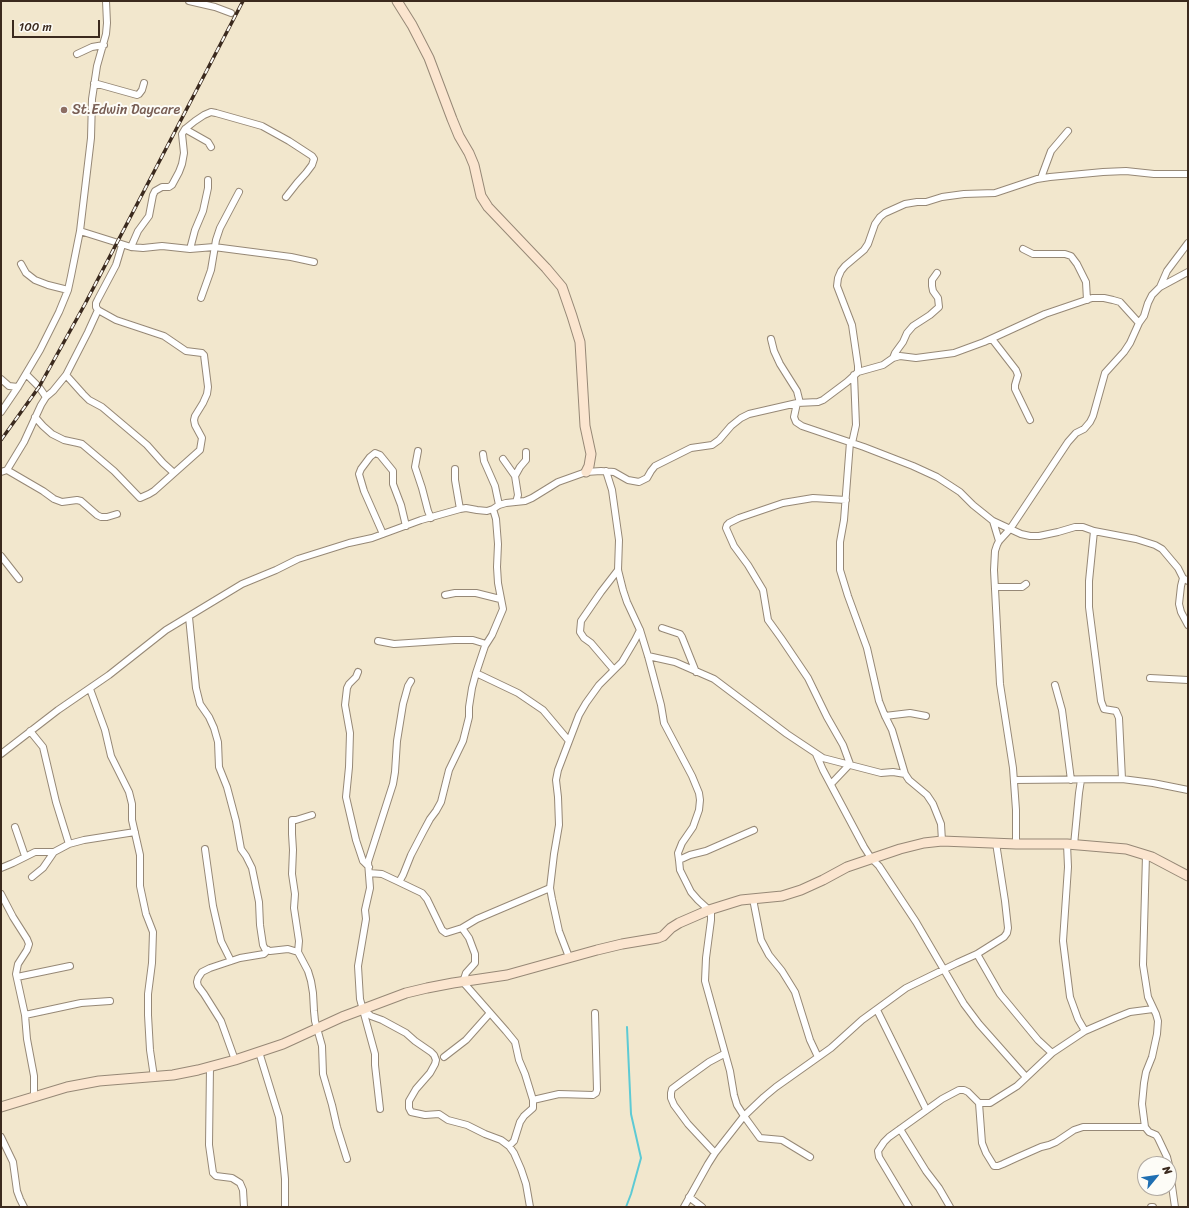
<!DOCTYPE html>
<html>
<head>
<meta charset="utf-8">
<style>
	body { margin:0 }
	#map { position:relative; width:1189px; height:1208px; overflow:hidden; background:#f2e7cd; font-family:Sriracha,sans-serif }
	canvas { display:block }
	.frame { position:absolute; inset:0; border:2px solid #3b2a1e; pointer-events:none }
	.north { position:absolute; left:1137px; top:1156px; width:40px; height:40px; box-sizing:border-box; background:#fdfcf7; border:1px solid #afa8a0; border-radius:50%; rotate:61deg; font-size:11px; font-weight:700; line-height:16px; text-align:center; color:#3b2a1e }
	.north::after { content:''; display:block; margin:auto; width:14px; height:18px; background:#1f6fb2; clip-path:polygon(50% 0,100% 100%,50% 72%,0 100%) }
	.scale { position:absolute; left:12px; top:20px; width:88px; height:18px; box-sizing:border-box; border:2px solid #3b2a1e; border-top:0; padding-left:5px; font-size:12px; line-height:14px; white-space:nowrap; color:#3b2a1e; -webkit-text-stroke:3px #fdfcf7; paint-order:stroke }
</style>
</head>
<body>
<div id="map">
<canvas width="1189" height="1208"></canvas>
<div class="frame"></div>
<div class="north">N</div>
<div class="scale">100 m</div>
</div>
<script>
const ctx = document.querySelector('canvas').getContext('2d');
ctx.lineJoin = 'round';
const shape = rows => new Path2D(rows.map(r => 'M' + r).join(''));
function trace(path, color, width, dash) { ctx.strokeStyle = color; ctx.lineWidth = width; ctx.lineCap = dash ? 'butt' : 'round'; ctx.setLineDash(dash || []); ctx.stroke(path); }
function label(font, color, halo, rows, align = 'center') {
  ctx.font = font + ' Sriracha,sans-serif'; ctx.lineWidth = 4; ctx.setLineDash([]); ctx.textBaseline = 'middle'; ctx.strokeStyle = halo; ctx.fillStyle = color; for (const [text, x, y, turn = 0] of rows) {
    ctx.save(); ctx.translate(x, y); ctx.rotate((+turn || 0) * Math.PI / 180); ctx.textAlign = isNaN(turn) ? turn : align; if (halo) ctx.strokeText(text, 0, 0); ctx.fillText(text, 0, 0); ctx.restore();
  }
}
trace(shape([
	[626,1207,631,1194,641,1158,631,1114,627,1027]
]), '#5dcad4', 2);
const street = shape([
	[189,1,215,7,231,13],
	[77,54,92,47,104,45],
	[94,83,137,95,139,94,142,90,144,83],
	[185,129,208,142,211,147],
	[1041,178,1051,151,1068,131],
	[80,231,131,247,143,248,162,246,190,249,214,247,291,257,314,262],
	[131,247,138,231,149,216,153,195,155,191,162,187,169,187,172,185,179,172,182,164,184,153,182,134,185,129,195,121,204,115,211,112,216,113,262,126,289,141,312,156,314,159,312,165,306,173,297,183,286,197],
	[190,249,195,230,203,211,208,188,208,180],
	[1023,249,1033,254,1065,254,1071,256,1077,264,1086,282,1087,300],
	[21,264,26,273,35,280,48,285,68,290],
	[1160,287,1167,271,1188,243],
	[201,298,211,270,216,240,220,228,239,192],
	[771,339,774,351,780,364,797,391,800,403],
	[992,339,1016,370,1018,375,1015,385,1015,389,1030,420],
	[893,358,895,353,903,342,907,333,913,326,930,315,939,307,938,298,933,291,932,286,932,280,937,273],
	[858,372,883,365,893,358,900,356,916,358,954,353,984,342,1045,314,1092,298,1104,298,1113,300,1120,302,1139,323],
	[26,374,39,387,46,397],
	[66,375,83,394,89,400,102,407,147,445,163,463,174,473],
	[1,379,9,386,18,387],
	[797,403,794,417,796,422,802,426,864,447,913,466,937,477,960,492,973,505,993,521,1021,534,1030,536,1039,536,1058,532,1075,527,1083,527,1094,531,1136,539,1155,545,1162,549,1178,568,1183,578,1188,581],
	[1,412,18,387,40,350,59,312,68,290,71,276,80,231,91,138,92,99,97,66,106,34,107,23,106,1],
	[35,417,43,426,52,434,64,440,78,443,82,444,114,471,140,498,149,494,154,491,200,450,202,438,195,425,194,420,195,416,203,403,207,394,208,387,204,355,202,353,186,351,164,336,116,320,98,310,96,307,96,303,98,299,116,265,122,245],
	[850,442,844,520,840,542,840,570,848,596,867,648,879,701,885,716,892,730,905,774,909,780,927,795,933,804,941,824,942,841],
	[852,443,856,425,854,375],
	[418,451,415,467,422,488,428,511,431,518],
	[483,454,484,461,495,486,499,505],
	[503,459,515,476],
	[455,469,455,480,460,509],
	[7,470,43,491,54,499,62,502,77,500,81,501,97,515,101,517,107,517,117,514],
	[606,471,612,490,619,540,618,570,623,590,627,602,640,630,648,656,661,705,664,723,692,776,699,793,700,800,699,810,693,827,682,843,678,853,679,860,680,870,691,892,698,900,709,910,711,913,711,920,706,958,705,981,730,1071,734,1095,737,1105,744,1116,760,1138,782,1140,810,1157],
	[1,472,7,470,24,442,41,405,46,397,53,391,66,375,88,332,98,310],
	[846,500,813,498,783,503,739,518,729,523,727,525,726,528,734,546,748,565,763,590,768,620,781,638,808,678,827,717,843,745,850,764],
	[516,502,518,495,515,476,520,467,526,460,526,452],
	[993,521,999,541],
	[383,534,364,491,359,474,361,469,370,457,375,453,380,455,393,471,393,484,401,505,406,526],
	[1,556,19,579],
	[1183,578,1181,586,1179,604,1181,612,1188,625],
	[995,587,1022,587,1026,584],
	[445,595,455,593,476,593,500,599],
	[189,617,196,688,200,704,209,717,214,728,218,742,219,767,227,787,236,821,241,849,246,856,252,868,259,902,260,925,263,945,265,949,270,951,288,949,298,952,308,971,311,981,313,993,314,1011,315,1021,322,1046,323,1074,332,1105,337,1127,347,1159],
	[662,628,680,634,682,637,696,672],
	[378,641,394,644,454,640,473,640,486,644],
	[648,656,675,662,714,679,787,734,823,758,881,773,893,772,905,774],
	[614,670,591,643,584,638,580,632,581,621,601,592,618,570],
	[358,672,356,677,349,684,347,688,345,705,350,733,349,767,346,797,356,840,363,861,369,867],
	[476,673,518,693,543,710,569,741],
	[1150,678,1188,680],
	[1055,685,1062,710,1071,780],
	[90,689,105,730,111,756,129,792,132,804,132,820,140,855,140,886,146,914,153,932,152,963,148,994,148,1015,150,1050,154,1077],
	[885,716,910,713,926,716],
	[30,731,43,747,56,802,69,844],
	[1,754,58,710,109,675,166,630,242,584,276,570,298,559,349,543,372,538,421,520,460,509,466,508,477,510,487,511,493,509,499,505,506,503,525,501,532,498,558,482,586,472,601,471,614,472,628,480,639,482,647,478,651,471,655,466,691,448,712,445,719,440,731,426,741,418,749,414,797,403,818,402,823,400,847,382,858,372,858,366,852,325,837,286,838,278,841,271,845,266,864,250,868,244,875,224,880,217,885,213,905,204,917,202,926,202,942,197,964,194,995,193,1037,179,1050,177,1103,172,1126,171,1154,174,1188,174],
	[816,754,823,770,864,847,871,858,879,866,916,922,964,1004,979,1024,1026,1077],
	[1122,779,1153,783,1188,790],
	[1014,780,1122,779,1119,718,1116,711,1104,709,1101,701,1089,607,1089,581,1094,531],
	[831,784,850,764],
	[15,827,25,856],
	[1016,844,1016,810,1013,768,1000,684,994,570,995,551,997,545,999,541,1010,529,1068,442,1076,433,1084,429,1090,422,1093,416,1105,373,1124,352,1130,343,1139,323,1144,316,1148,303,1152,295,1160,287,1188,272],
	[1067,844,1068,867,1063,941,1070,997,1078,1019,1085,1031],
	[1074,845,1079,793,1081,780],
	[205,849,213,906,221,941,231,961],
	[1146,855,1143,965,1148,997,1156,1014,1158,1021,1157,1034,1152,1057,1146,1072,1144,1083,1142,1104,1145,1127,1149,1132,1156,1135,1158,1138,1167,1157,1169,1165,1175,1207],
	[679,860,690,855,706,851,754,830],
	[1,868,13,863,35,852,54,852,69,844,84,840,135,832],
	[369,873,382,874,399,882,403,875,411,855,423,832,430,819,436,811,441,802,449,770,463,741,469,717,469,707,472,688,476,673,485,646,492,635,503,609,498,583,497,567,498,544,496,519,493,509],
	[32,877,43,868,54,852],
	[399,882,422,893,427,899,442,930,446,933,462,928],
	[1,894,13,917,27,939,29,944,27,950,18,964,16,974,25,1015,27,1039,34,1076,34,1097],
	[753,899,761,940,769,955,782,971,795,992,810,1040,818,1057],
	[298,952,299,941,294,908,295,894,292,874,293,850,292,834,292,820,296,820,312,815],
	[977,954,1000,994,1038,1040,1052,1053],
	[569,957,559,931,552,899,550,888,554,854,559,825,558,797,556,780,558,770,579,715,586,703,599,685,622,662,635,640,640,630],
	[17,977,70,966],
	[363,1009,371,1016,382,1020,406,1033,415,1041,431,1052,434,1055,436,1060,435,1064,430,1073,416,1089,409,1101,409,1108,411,1112,425,1115,439,1114,448,1120,467,1125,485,1134,501,1140,509,1146,514,1153,521,1169,526,1184,530,1207],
	[877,1010,926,1109],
	[25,1015,81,1003,110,1001],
	[259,1052,279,1117,285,1179,285,1207],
	[444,1057,466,1040,490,1013],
	[235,1060,221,1021,204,994,198,986,197,982,198,978,202,972,210,968,240,958,264,954,268,950],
	[210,1067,209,1145,213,1173,216,1176,232,1178,240,1183,243,1190,244,1207],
	[533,1100,559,1094,593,1095,596,1093,597,1090,595,1013],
	[979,1103,982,1143,986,1153,994,1166,998,1166,1003,1164,1016,1158,1041,1147,1049,1145,1056,1142,1074,1130,1083,1127,1145,1127],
	[380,1109,375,1065,375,1054,360,999,358,966,366,919,365,910,370,888,368,862,393,784,395,772,397,741,403,704,408,686,411,681],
	[900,1129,926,1171,939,1188,950,1207],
	[1,1137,13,1162,17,1191,20,1199,24,1207],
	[509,1146,514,1141,520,1122,524,1116,533,1108,533,1100,525,1074,519,1060,515,1042,506,1031,463,982,466,973,475,963,475,954,469,938,462,928,477,919,550,888],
	[715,1153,688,1124,674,1105,671,1098,671,1093,672,1089,684,1080,709,1062,724,1054],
	[689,1197,702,1207],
	[684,1207,708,1164,715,1153,744,1116,764,1097,776,1087,831,1048,862,1020,906,988,957,963,977,954,1004,937,1007,933,1008,928,1005,901,996,843],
	[909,1207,879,1157,878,1151,884,1142,889,1137,942,1099,959,1090,964,1090,968,1092,979,1103,990,1103,1017,1086,1052,1053,1085,1031,1115,1018,1130,1012,1153,1009],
	[1151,1207,1153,1207]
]);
const secondary = shape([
	[397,1,412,25,429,58,452,119,459,136,469,153,474,165,481,196,488,207,546,268,562,287,572,316,580,342,585,426,591,454,589,466,586,472],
	[1,1107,67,1087,99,1081,173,1075,198,1070,235,1060,283,1044,342,1017,406,993,427,988,453,983,507,975,597,950,622,944,658,938,663,936,671,928,679,923,709,910,741,900,782,896,801,890,823,880,847,867,900,849,924,843,942,841,1016,844,1067,844,1126,849,1152,857,1188,876]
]);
trace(street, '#968876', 8);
trace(secondary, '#968876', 11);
trace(street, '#fff', 6);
trace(secondary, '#fbe5cf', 9);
const rail = shape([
	[1,440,39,387,85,304,243,1]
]);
trace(rail, '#3b2a1e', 3.5);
trace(rail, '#fdfcf7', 2, [6]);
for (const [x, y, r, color] of [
	[64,110,4,"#8d6e63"]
]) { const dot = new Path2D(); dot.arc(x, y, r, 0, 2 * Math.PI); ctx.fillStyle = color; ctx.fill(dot); trace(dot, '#fdfcf7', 1.5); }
label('14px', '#785e54', '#fdfcf7', [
	["St.Edwin Daycare",72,110]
], 'left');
</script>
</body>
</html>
